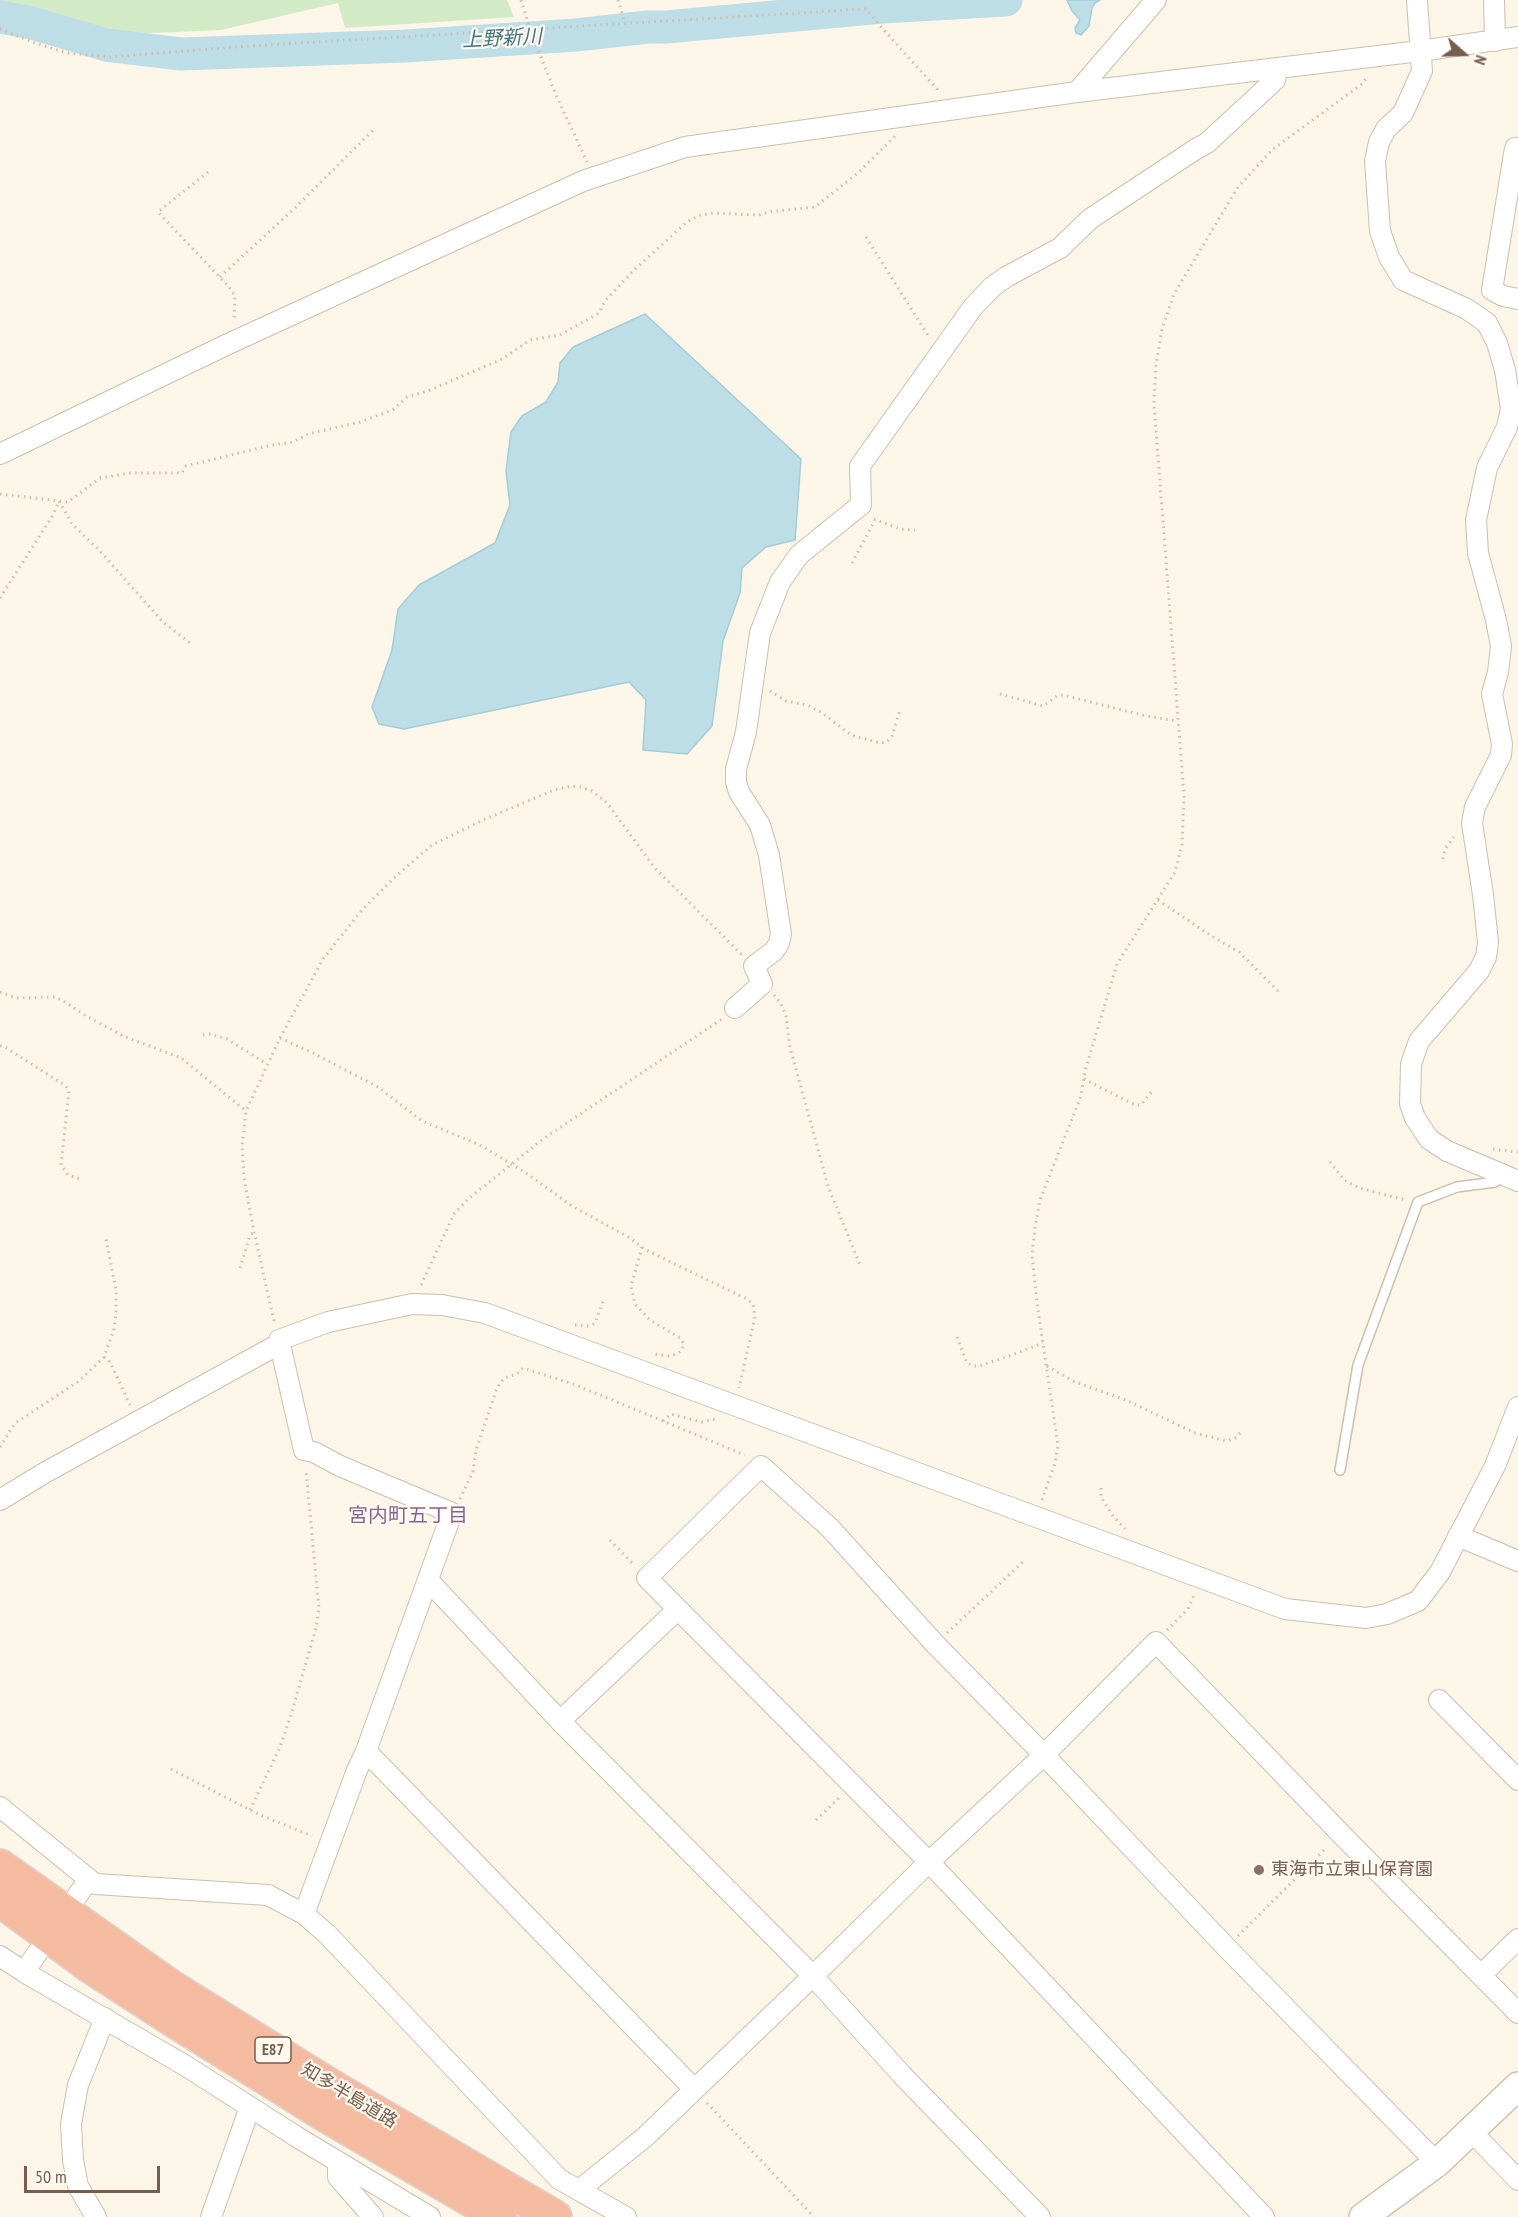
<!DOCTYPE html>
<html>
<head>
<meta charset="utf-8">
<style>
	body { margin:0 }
	#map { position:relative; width:1518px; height:2217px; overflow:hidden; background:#fcf6e9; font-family:"PT Sans Narrow",sans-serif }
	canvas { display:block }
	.north { position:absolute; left:1434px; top:24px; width:60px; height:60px; -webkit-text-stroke:4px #fff9ef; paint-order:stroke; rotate:110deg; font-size:16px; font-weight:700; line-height:24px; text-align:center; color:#775d4c }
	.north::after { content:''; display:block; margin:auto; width:21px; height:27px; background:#775d4c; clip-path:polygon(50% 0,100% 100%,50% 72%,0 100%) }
	.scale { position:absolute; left:24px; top:2166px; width:136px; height:27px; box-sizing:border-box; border:3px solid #775d4c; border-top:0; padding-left:8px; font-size:18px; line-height:21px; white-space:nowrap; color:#775d4c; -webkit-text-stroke:4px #fff9ef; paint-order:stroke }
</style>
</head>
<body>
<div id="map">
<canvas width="1518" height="2217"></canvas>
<div class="north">N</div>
<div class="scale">50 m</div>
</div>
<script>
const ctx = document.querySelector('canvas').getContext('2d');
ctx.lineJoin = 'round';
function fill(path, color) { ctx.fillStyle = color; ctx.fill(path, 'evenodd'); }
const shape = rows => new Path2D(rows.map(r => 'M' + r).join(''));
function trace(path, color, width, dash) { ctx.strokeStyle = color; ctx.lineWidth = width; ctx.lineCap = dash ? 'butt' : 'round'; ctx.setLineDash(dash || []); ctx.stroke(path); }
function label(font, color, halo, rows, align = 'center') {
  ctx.font = font + ' "PT Sans Narrow","Noto Sans JP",sans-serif'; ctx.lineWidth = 4.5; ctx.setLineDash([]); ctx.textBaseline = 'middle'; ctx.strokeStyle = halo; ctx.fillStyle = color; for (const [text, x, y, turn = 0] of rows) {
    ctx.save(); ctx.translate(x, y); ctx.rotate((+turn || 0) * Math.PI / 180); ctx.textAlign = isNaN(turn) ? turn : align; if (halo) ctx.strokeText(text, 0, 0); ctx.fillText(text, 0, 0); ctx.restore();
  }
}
fill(shape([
	[0,0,507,0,514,17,345,28,338,3,221,30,109,35,0,8]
]), '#d3eac7');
const water = shape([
	[1067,0,1100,0,1095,3,1092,8,1089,26,1081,35,1076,33,1075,28,1080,20,1072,11,1067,0],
	[645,314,801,459,795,540,766,547,742,568,740,593,723,641,712,726,687,754,643,750,646,700,629,682,404,729,379,724,372,707,392,650,398,609,419,585,495,543,510,505,506,471,511,432,522,416,546,402,558,382,560,363,573,347,645,314]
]);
fill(water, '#bddee6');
trace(water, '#a3cdd8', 1.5);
trace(shape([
	[0,17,32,23,106,45,181,54,405,46,576,35,648,27,666,27,882,7,1006,0]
]), '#bddee6', 33);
const lane = shape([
	[1340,1470,1358,1365,1418,1202,1457,1187,1495,1182,1502,1174]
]);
const street = shape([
	[1417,0,1422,71,1403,113,1386,129,1379,142,1375,161,1380,231,1389,257,1403,280,1467,309,1487,323,1497,343,1505,370,1511,409,1507,427,1487,468,1476,520,1478,553,1496,620,1501,646,1498,672,1492,694,1502,744,1501,755,1475,807,1472,823,1483,895,1488,942,1486,957,1479,971,1419,1041,1411,1064,1410,1104,1415,1118,1429,1139,1447,1151,1518,1181],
	[1494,0,1495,41],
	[1077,92,1156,0],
	[1518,148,1515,148,1492,290,1503,296,1518,299],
	[0,454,226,345,583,181,685,147,1077,92,1420,51,1518,37],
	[735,1008,762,984,754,966,774,951,779,943,781,934,769,855,760,825,739,792,736,782,736,769,746,732,760,633,780,582,799,555,861,505,860,466,973,307,992,287,1006,277,1060,248,1090,219,1196,149,1207,143,1275,80,1277,68],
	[0,1500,46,1472,279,1344],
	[1458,1536,1518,1561],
	[428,1580,560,1721,813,1976,902,2075,1040,2217],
	[1439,1700,1518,1780],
	[560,1721,677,1610],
	[366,1751,694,2089],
	[0,1807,95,1884,268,1895,304,1914,327,1934,559,2179,626,2217],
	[75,1899,89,1879],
	[304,1914,357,1770,366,1751,452,1513,340,1466,314,1452,304,1450,279,1340,328,1322,412,1304,442,1305,485,1313,1285,1609,1366,1618,1387,1614,1418,1601,1440,1572,1495,1466,1518,1407],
	[0,1956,24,1972,186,2066,297,2137,430,2217],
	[24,1972,38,1952],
	[1481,1975,1518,1939],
	[1471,2131,1518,2180],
	[338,2162,338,2177,373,2217],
	[579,2190,645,2137,813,1976,929,1862,1044,1755,1156,1642,1341,1834,1518,2013],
	[96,2217,78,2186,73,2160,71,2124,78,2085,105,2018],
	[211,2217,250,2107],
	[1264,2217,929,1862,647,1578,761,1466,830,1528,935,1644,1044,1755,1226,1947,1437,2163,1429,2171]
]);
const secondary = shape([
	[1363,2217,1437,2163,1518,2086]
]);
const highway = shape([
	[0,1866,170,1986,331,2086,555,2217],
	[0,1900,91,1967,176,2022,325,2115,500,2217]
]);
trace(lane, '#cebeae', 12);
trace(street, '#cebeae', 22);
trace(secondary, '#d1bfac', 30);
trace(highway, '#dcd5d0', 36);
trace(shape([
	[521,0,530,29,556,95,587,162],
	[618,0,625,23],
	[0,29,35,43,67,53,110,57,234,47,865,9,937,89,937,92],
	[208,172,158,212,229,287,235,296,234,320],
	[866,237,929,337],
	[220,277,296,207,374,129],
	[0,494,68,502,100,478,131,473,182,473,186,466,272,445,293,442,308,434,360,422,382,414,394,409,407,397,428,391,502,359,530,340,560,335,599,313,605,301,632,272,688,221,701,215,715,213,759,215,768,212,815,207,858,173,895,136],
	[874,519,900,529,915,530],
	[852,563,875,520],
	[0,598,53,515,59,501,72,524,98,549,163,622,190,643],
	[770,691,786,701,807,705,821,712,851,735,880,743,887,742,892,736,900,710],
	[1000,694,1043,706,1057,696,1063,695,1142,715,1176,721],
	[1443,859,1445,849,1454,837],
	[1158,900,1210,935,1239,952,1278,991],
	[0,992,16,998,55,997,65,1002,83,1014,123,1036,181,1058,246,1111],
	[774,995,781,1004,786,1016,790,1047,828,1186,860,1265],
	[203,1035,210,1034,227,1039,267,1064],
	[280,1038,313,1053,378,1087,422,1121,480,1145,526,1173,572,1206,630,1238,644,1249,747,1299,753,1304,755,1317,739,1388],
	[0,1046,5,1047,66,1086,69,1091,61,1165,68,1175,80,1179],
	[1084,1079,1135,1105,1141,1105,1153,1090],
	[1493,1149,1518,1152],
	[1330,1162,1344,1180,1359,1188,1406,1200],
	[642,1247,631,1286,635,1304,650,1320,680,1338,684,1344,682,1350,677,1354,669,1356,654,1354],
	[240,1268,250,1235,254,1232],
	[421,1285,454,1214,468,1199,543,1139,722,1019],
	[274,1321,254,1232,244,1178,242,1146,246,1111,280,1038,323,959,362,910,396,876,432,845,483,820,554,790,571,786,581,787,592,791,607,803,654,867,742,955],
	[575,1325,590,1326,595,1323,604,1299],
	[957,1337,967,1363,974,1366,979,1366,1012,1355,1043,1343],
	[104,1357,110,1362,130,1405],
	[1047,1366,1075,1382,1126,1400,1195,1433,1226,1441,1235,1438,1242,1431],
	[663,1421,671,1414,702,1422,715,1419],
	[0,1447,11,1429,17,1422,79,1381,104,1357,114,1329,116,1313,116,1290,106,1239],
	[1101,1488,1101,1497,1113,1516,1125,1529],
	[460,1499,473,1471,476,1450,497,1388,504,1378,517,1374,523,1368,576,1385,745,1455],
	[1042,1500,1055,1463,1058,1446,1037,1303,1032,1255,1035,1228,1040,1200,1081,1096,1085,1071,1117,964,1175,872,1182,844,1184,796,1154,404,1156,365,1162,329,1174,294,1238,187,1273,149,1362,84,1368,76],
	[610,1540,634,1565],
	[1167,1630,1188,1609,1194,1595],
	[947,1633,1025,1560],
	[171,1769,260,1815,312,1836],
	[250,1810,280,1747,290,1718,316,1628,319,1609,306,1470],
	[816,1820,841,1796],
	[1238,1936,1327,1847],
	[707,2103,814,2217]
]), '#d7baa3', 3, [1.5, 4.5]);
trace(lane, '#fff', 9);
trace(street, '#fff', 20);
trace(secondary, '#fff', 27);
trace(highway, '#f5bba1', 33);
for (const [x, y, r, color] of [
	[1259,1870,6,"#8d6e63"]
]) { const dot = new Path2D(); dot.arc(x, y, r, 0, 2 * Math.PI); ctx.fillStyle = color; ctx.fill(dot); trace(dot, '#fff9ef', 2); }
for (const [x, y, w] of [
	[273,2050,36]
]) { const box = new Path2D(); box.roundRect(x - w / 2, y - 13, w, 26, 4.5); ctx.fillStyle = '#fff9ef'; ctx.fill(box); trace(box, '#775d4c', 1.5); }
label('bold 16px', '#775d4c', null, [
	["E87",273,2050]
]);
label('18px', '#785e54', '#fff9ef', [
	["東海市立東山保育園",1271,1870]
], 'left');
label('18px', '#775d4c', '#fff9ef', [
	["知多半島道路",349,2096,31]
]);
label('italic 20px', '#437583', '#fff9ef', [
	["上野新川",502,39,-3]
]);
label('20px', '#856493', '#fff9ef', [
	["宮内町五丁目",408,1516]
]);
</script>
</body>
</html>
